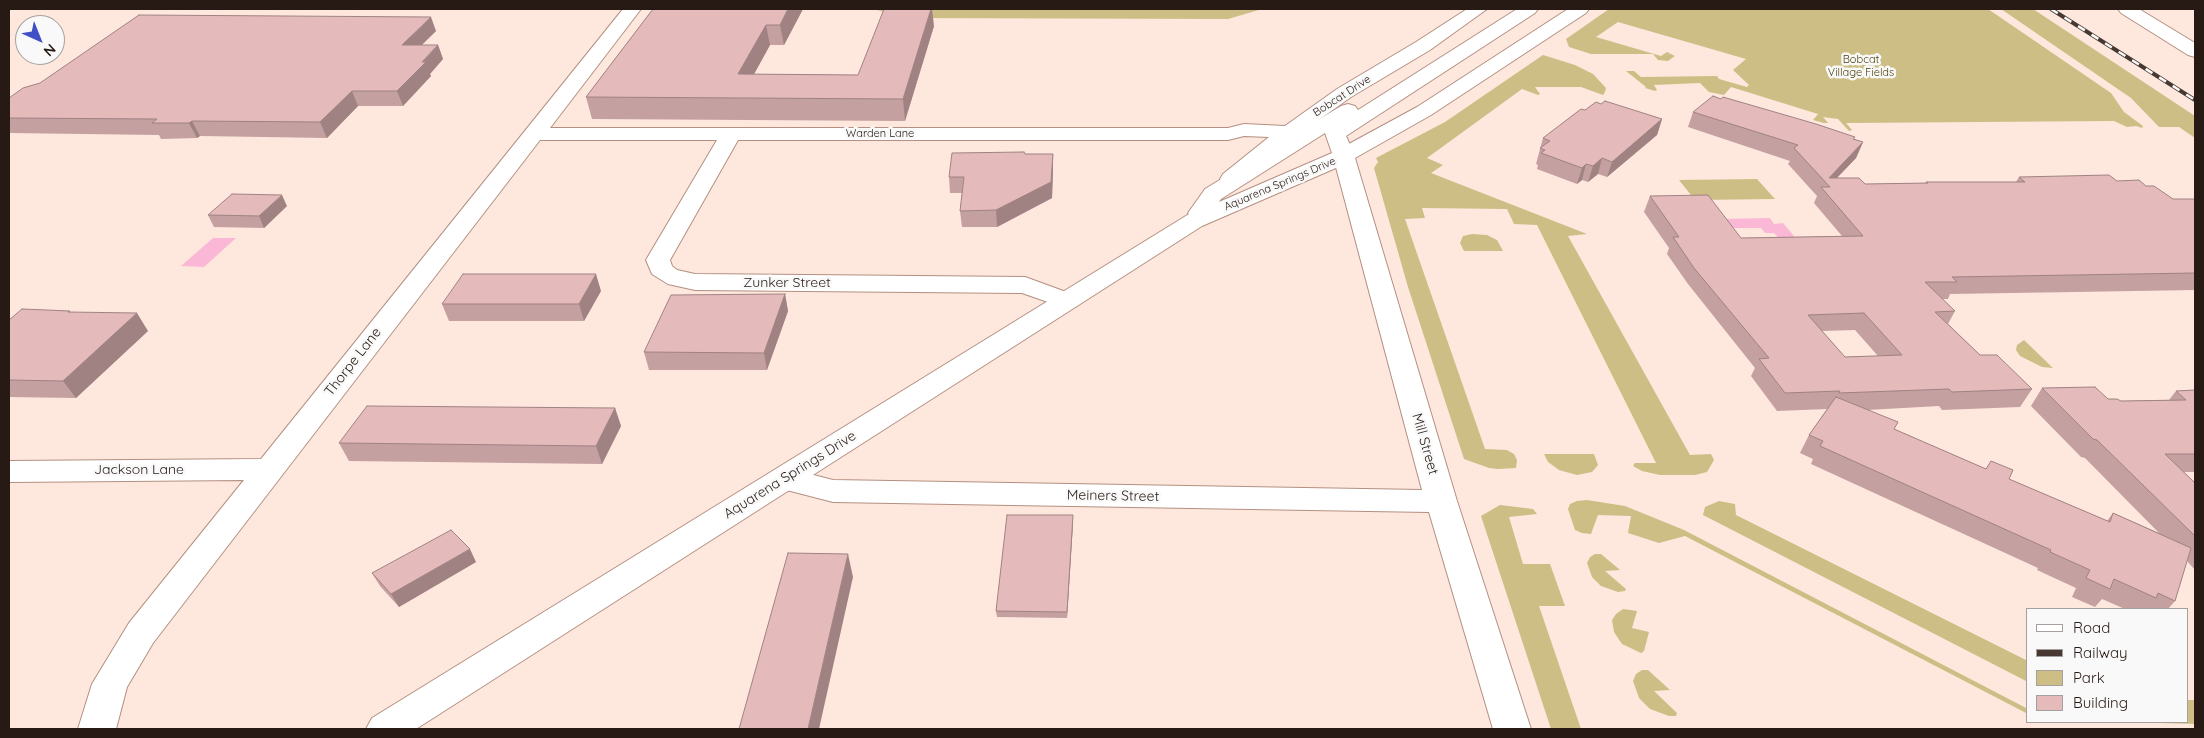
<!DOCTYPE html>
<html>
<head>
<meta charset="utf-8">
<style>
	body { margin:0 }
	#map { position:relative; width:2204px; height:738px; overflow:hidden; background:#fee7dd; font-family:Quicksand,sans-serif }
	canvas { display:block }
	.frame { position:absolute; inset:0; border:10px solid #271a14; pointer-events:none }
	.legend { position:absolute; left:2026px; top:608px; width:162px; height:115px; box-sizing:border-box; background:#f9f9f9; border:1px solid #a5a09d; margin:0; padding:6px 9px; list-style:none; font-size:15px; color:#271a14 }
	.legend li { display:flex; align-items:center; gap:10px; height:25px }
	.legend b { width:25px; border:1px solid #a5a09d }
	.north { position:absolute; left:15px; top:15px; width:50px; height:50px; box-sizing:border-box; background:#f9f9f9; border:1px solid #a5a09d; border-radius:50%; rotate:136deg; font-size:14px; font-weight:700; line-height:20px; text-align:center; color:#271a14 }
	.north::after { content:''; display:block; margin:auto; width:18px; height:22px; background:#3f51c4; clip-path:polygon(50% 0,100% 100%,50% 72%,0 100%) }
</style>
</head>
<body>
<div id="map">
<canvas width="2204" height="738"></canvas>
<div class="frame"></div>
<ul class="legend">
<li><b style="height:6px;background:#fff"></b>Road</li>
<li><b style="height:6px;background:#473932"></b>Railway</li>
<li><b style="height:14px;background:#cdbe85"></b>Park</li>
<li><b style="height:14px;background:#e4babb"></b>Building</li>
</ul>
<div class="north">N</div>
</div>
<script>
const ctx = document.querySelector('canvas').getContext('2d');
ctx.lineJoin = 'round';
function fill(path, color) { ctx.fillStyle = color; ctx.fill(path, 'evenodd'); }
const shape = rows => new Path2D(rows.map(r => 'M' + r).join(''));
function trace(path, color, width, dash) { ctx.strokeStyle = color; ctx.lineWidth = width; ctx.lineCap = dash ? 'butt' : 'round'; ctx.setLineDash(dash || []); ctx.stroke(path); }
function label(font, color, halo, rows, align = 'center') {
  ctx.font = font + ' Quicksand,sans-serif'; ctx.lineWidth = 5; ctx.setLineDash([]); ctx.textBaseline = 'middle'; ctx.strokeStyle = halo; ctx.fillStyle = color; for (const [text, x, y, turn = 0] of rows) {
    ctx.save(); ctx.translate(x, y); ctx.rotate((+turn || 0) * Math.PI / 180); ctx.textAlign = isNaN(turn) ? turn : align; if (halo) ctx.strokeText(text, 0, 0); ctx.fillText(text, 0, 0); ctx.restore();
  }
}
fill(shape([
	[874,9,1262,9,1228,19,904,18],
	[1609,9,1988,9,2111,93,2124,112,2143,126,2142,128,2136,126,2127,127,2114,121,1846,123,1852,130,1849,131,1838,119,1823,117,1828,123,1824,123,1813,120,1818,114,1731,87,1724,95,1709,92,1700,83,1654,85,1657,90,1655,91,1645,88,1646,87,1626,71,1634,71,1641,77,1717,76,1719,79,1747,87,1749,85,1733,70,1746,59,1618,22,1596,37,1661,56,1667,52,1675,56,1668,61,1658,60,1653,54,1591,54,1569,47,1566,39],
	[2001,9,2033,9,2195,116,2195,138,2179,127,2159,127,2131,98],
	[1543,55,1575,65,1593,74,1606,88,1605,92,1603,95,1581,87,1535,87,1540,94,1538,95,1522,89,1427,158,1443,165,1431,173,1587,234,1568,236,1690,455,1711,454,1714,460,1707,472,1695,475,1660,475,1642,471,1633,466,1635,463,1656,463,1537,225,1514,224,1507,209,1422,208,1425,218,1405,219,1485,449,1507,450,1514,454,1517,460,1516,468,1498,469,1489,468,1464,459,1408,287,1374,168,1378,162,1376,158,1445,122],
	[1757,179,1775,199,1695,200,1679,180],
	[1472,234,1487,235,1497,240,1503,251,1464,251,1460,243,1463,236],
	[2024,340,2053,368,2042,367,2020,356,2016,350,2017,345],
	[1544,454,1594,454,1598,465,1592,472,1577,475,1559,470,1548,462],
	[1587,500,1625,506,1684,530,2028,709,2028,714,1685,536,1659,543,1628,533,1631,516,1598,515,1591,534,1582,533,1575,530,1568,509,1570,504,1577,501],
	[1719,501,1735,504,1736,515,2028,661,2028,682,1703,515,1705,507],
	[1500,505,1533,509,1537,514,1509,517,1523,564,1550,564,1565,606,1539,606,1581,729,1551,729,1481,516],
	[1595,554,1601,554,1620,570,1605,571,1626,589,1625,591,1618,592,1601,586,1592,577,1587,563,1590,557],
	[1623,609,1637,611,1632,628,1649,632,1644,651,1641,653,1622,644,1614,632,1612,620,1616,614],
	[1642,670,1648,670,1670,690,1654,691,1677,713,1676,716,1669,716,1650,709,1639,698,1633,681,1636,674],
	[2188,700,2195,700,2195,724,2126,722,2188,722]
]), '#cdbe85');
fill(shape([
	[1770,218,1774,224,1783,223,1799,242,1782,242,1774,233,1765,233,1761,228,1729,228,1722,219],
	[213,238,236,238,204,267,181,266]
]), '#fbb7d6');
const minor = shape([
	[623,9,641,9,550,128,1228,128,1244,124,1285,126,1337,89,1416,42,1467,9,1487,9,1430,50,1351,97,1296,136,1239,184,1231,186,1223,184,1220,179,1223,174,1269,137,1244,136,1228,140,738,140,670,260,672,266,677,270,695,274,1025,277,1077,296,1081,301,1077,306,1068,309,1022,293,695,290,668,284,652,274,646,260,717,140,540,140,153,643,127,687,116,729,78,729,92,684,129,623,244,480,9,482,9,461,261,459,623,9],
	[1568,9,1589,9,1586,13,1431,115,1355,158,1457,501,1531,729,1493,729,1429,512,833,502,775,487,771,479,775,471,786,468,833,480,1422,490,1333,156,1336,151,1417,107,1568,9],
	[2118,9,2139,9,2195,43,2195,57,2188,55,2121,13,2118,9]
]);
const major = shape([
	[1517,9,1538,9,1535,13,1346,136,1355,156,1352,161,1202,226,416,729,366,729,372,718,1189,214,1188,213,1205,189,1341,106,1348,104,1355,106,1358,110,1517,9],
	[1325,133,1332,153,1219,202,1221,199,1325,133]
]);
trace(minor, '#b39081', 2);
trace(major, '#b39081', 2);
fill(minor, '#fff');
fill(major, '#fff');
const rail = shape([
	[2051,9,2195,100]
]);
trace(rail, '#473932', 4);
trace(rail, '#f9f9f9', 2.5, [8]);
fill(shape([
	[653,9,803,9,784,45,770,45,754,74,858,75,934,26,905,121,592,119,586,97],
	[436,31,422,45,438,45,443,59,430,74,431,76,403,106,358,106,327,138,200,136,197,138,161,139,159,135,9,133,9,98],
	[1585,110,1662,119,1657,135,1607,177,1598,174,1588,182,1582,180,1577,184,1537,169,1538,165,1536,164,1543,138],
	[1693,112,1855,137,1854,139,1863,142,1856,158,1837,178,1865,184,1926,183,1926,182,2016,182,2019,177,2117,181,2146,186,2173,199,2195,199,2195,290,1950,294,1948,299,1942,299,1955,311,1948,324,1980,355,2032,389,2020,407,1942,410,1939,406,1867,410,1898,422,1894,429,1986,469,1991,461,2009,479,2107,521,2113,513,2159,533,2085,458,2081,457,2031,406,2042,388,2121,401,2169,400,2176,391,2195,390,2195,472,2184,472,2195,483,2195,570,2187,561,2175,601,2168,609,2125,609,2102,599,2095,607,2072,597,2076,588,2037,570,2038,568,1811,464,1813,459,1800,453,1809,435,1827,409,1777,411,1751,376,1755,368,1688,284,1667,254,1669,248,1644,212,1650,196,1741,238,1842,236,1814,203,1817,196,1788,164,1790,161,1688,127],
	[1855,330,1878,356,1845,357,1822,331],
	[1025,154,1053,154,1053,170,1052,198,997,227,962,227,960,211,962,193,950,193,949,177],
	[287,206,264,228,214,227,208,215],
	[601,291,584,321,449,321,442,304],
	[785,294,788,311,767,370,649,370,644,352],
	[71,312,148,331,76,398,9,397,9,320],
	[615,408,621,426,602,464,349,461,339,443],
	[1073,522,1067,618,997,617,996,611],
	[476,562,399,607,380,586,372,573]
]), '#c4a0a1');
fill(shape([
	[788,9,803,9,784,45,780,25],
	[931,9,932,9,934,26,905,121,903,99],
	[431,17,436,31,407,59,402,45],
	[766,25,770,45,742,96,738,74],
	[438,45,443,59,430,74,431,76,403,106,397,91],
	[352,91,358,106,327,138,320,122],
	[1662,119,1657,135,1607,177,1612,162],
	[192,121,200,136,197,138,189,123],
	[1863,142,1856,158,1829,186,1829,178],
	[1053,154,1053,170,1052,198,997,227,996,210],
	[1602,158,1598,174,1588,182,1593,166],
	[1586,164,1582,180,1577,184,1582,168],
	[282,195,287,206,264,228,259,216],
	[596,274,601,291,584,321,579,304],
	[785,294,788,311,767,370,764,353],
	[137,313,148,331,76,398,63,381],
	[615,408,621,426,602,464,596,446],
	[1073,515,1073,522,1067,618,1067,612],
	[470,549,476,562,399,607,391,594],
	[848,554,853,577,819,729,808,729]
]), '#a08283');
const building = shape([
	[653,9,788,9,780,25,766,25,738,74,858,75,884,9,931,9,903,99,586,97,653,9],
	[139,15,431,17,402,45,438,45,422,62,426,62,397,91,352,91,320,122,192,121,189,123,152,123,157,119,9,118,9,98,23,88,40,83,139,15],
	[1713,96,1721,99,1723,97,1816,124,1855,137,1853,139,1863,142,1829,178,1859,178,1865,184,1928,183,1926,182,2025,182,2019,177,2109,175,2117,181,2139,180,2146,186,2154,186,2173,199,2195,199,2195,273,1952,277,1957,282,1925,282,1955,311,1935,312,1980,355,1997,355,2032,389,1952,392,1949,389,1839,393,1840,391,1785,393,1759,359,1769,358,1694,268,1673,237,1679,237,1650,196,1708,195,1741,238,1863,236,1821,187,1830,187,1794,148,1798,145,1693,112,1713,96],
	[1864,313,1902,355,1845,357,1808,315,1864,313],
	[1605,101,1662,119,1612,162,1602,158,1593,166,1586,164,1582,168,1541,153,1545,150,1540,148,1550,141,1543,138,1581,109,1585,110,1596,102,1601,104,1605,101],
	[1024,152,1025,154,1053,154,1051,182,996,210,960,211,964,177,949,177,952,153,1024,152],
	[232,194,282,195,259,216,208,215,232,194],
	[463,274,596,274,579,304,442,304,463,274],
	[785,294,764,353,644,352,671,295,785,294],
	[22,309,70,311,68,312,137,313,63,381,9,380,9,320,22,309],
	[2095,387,2108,399,2117,399,2121,401,2186,400,2176,391,2195,390,2195,454,2165,454,2195,483,2195,536,2097,440,2093,439,2042,388,2095,387],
	[1836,397,1898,422,1894,429,1986,469,1991,461,2013,470,2009,479,2110,522,2113,513,2191,548,2175,601,2158,593,2156,598,2114,579,2110,589,2086,578,2090,570,2050,552,2051,550,1820,446,1823,441,1809,435,1836,397],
	[367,406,615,408,596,446,339,443,367,406],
	[1007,515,1073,515,1067,612,996,611,1007,515],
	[451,530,470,549,391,594,372,573,451,530],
	[788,553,848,554,808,729,739,729,788,553]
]);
fill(building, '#e4babb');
trace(building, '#a08283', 1);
label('11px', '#4b3f08', '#f9f9f9', [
	["Bobcat",1861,60],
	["Village Fields",1861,73]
]);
label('11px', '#271a14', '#f9f9f9', [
	["Bobcat Drive",1342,96,-33],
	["Warden Lane",880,134],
	["Aquarena Springs Drive",1280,184,-23]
]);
label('14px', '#271a14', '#f9f9f9', [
	["Zunker Street",787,283],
	["Thorpe Lane",353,362,-52],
	["Mill Street",1425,444,74],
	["Jackson Lane",139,470],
	["Aquarena Springs Drive",790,475,-32],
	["Meiners Street",1113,496,1]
]);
</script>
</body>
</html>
